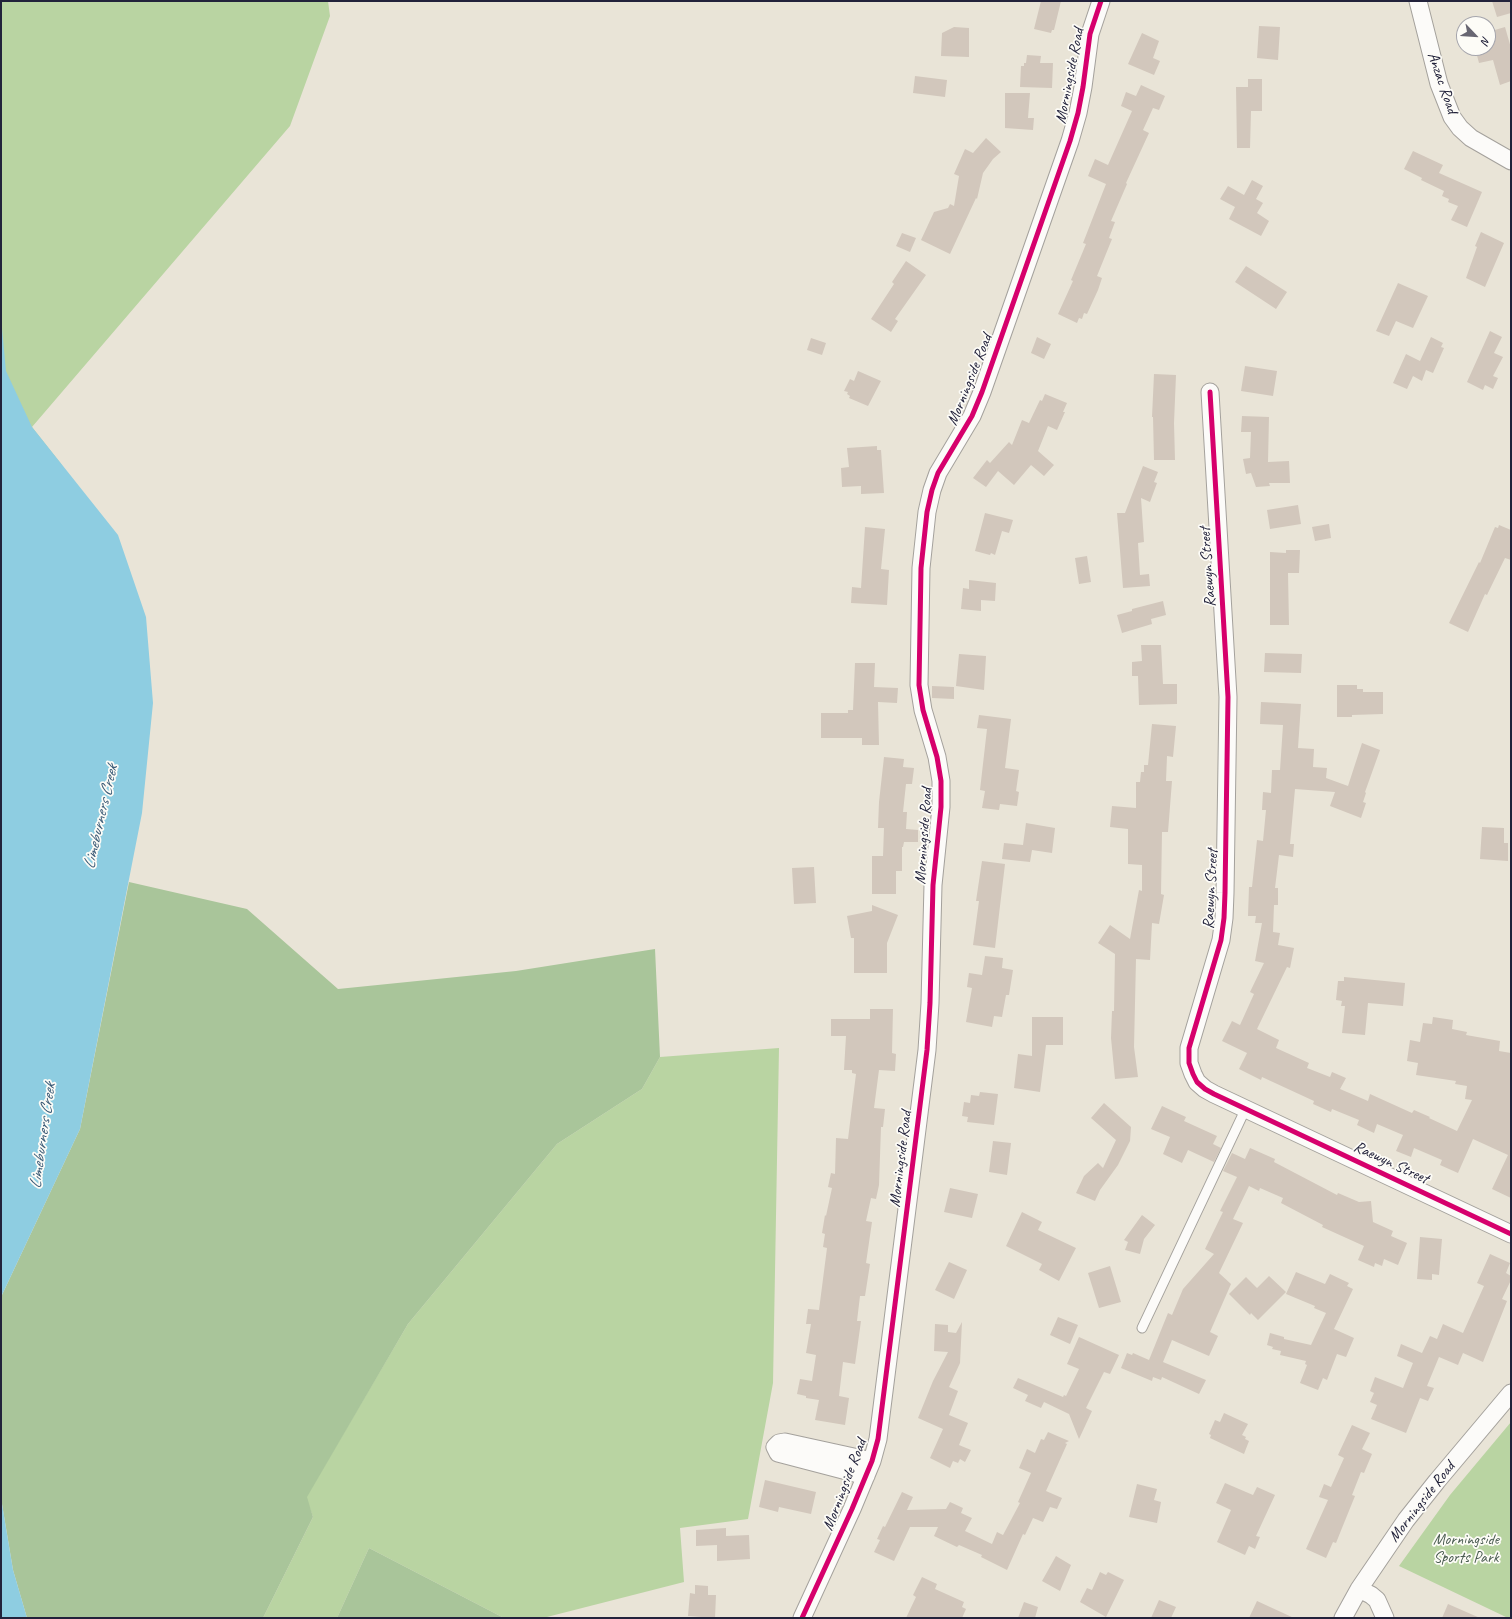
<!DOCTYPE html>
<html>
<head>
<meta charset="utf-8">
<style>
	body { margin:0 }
	#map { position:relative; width:1512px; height:1619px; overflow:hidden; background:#e9e4d7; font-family:Caveat,sans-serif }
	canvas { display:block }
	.frame { position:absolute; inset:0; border:2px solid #22223b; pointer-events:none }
	.north { position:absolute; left:1456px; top:16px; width:40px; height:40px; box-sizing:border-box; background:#fdfcf7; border:1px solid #a5a5ac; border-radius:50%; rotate:115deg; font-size:11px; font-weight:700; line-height:16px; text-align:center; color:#22223b }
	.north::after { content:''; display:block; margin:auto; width:14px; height:18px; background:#686672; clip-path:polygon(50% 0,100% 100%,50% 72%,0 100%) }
</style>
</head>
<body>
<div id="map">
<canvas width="1512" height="1619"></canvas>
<div class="frame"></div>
<div class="north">N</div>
</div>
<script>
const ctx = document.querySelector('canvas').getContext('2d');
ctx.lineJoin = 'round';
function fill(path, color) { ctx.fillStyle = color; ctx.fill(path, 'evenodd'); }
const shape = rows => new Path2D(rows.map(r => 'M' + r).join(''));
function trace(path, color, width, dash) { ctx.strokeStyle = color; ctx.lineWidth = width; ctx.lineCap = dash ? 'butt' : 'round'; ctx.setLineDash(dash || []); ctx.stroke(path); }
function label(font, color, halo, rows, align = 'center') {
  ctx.font = font + ' Caveat,sans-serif'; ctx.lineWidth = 3.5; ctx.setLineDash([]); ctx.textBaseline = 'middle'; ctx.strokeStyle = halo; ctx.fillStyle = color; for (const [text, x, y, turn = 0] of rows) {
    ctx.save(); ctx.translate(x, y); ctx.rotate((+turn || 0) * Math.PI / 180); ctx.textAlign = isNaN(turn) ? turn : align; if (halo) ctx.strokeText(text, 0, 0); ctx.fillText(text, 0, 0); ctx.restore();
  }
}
fill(shape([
	[1,1,328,1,330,16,290,126,32,427,62,465,1,460],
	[779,1048,773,1383,748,1519,680,1528,684,1582,543,1618,504,1618,369,1548,337,1618,263,1618,313,1517,306,1497,408,1324,557,1144,642,1089,660,1057],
	[1511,1422,1511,1618,1508,1618,1399,1566,1450,1495]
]), '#b9d4a2');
fill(shape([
	[129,882,247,909,338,989,516,971,655,949,660,1057,642,1089,557,1144,408,1324,307,1497,313,1517,263,1618,27,1618,13,1570,1,1498,1,1297,80,1129],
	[369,1548,504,1618,337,1618]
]), '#a9c59a');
fill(shape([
	[1,318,6,371,32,427,118,535,146,617,153,703,142,813,80,1129,1,1297],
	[1,1498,13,1570,27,1618,1,1618]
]), '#8ecde1');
fill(shape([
	[1041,1,1061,1,1054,30,1052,30,1051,33,1034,29],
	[1492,1,1511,1,1511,13,1497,17],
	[1259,26,1280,27,1278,60,1257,58],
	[954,27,969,28,969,57,941,56,942,33],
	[1505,27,1511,48,1511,81,1500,85,1493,60,1479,63,1475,48,1488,48,1488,32],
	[1142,33,1159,41,1153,58,1160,61,1154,75,1128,64],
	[1027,55,1041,56,1040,63,1053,63,1052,88,1020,87,1021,66,1024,66,1024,63,1026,63],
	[915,76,947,80,945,97,913,93],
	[1248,79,1262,79,1262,111,1251,111,1250,148,1237,148,1236,87,1248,87],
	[1141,85,1165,96,1159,110,1153,108,1143,130,1149,133,1126,183,1127,184,1111,221,1115,222,1109,238,1112,239,1097,276,1102,278,1098,290,1087,314,1084,313,1082,319,1079,318,1077,323,1058,314,1073,281,1071,280,1086,244,1083,243,1106,184,1088,176,1095,159,1108,165,1132,111,1121,106,1126,92,1136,96],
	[1005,93,1030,93,1028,118,1034,118,1033,130,1005,128],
	[986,138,1001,152,993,159,983,173,977,199,976,198,950,254,921,240,934,212,948,208,950,204,954,206,959,176,954,174,965,149,973,153],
	[1413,151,1443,165,1439,173,1482,192,1467,227,1451,220,1458,206,1448,202,1449,199,1442,196,1444,191,1421,180,1422,178,1404,169],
	[1252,180,1263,186,1256,199,1263,203,1257,213,1269,221,1261,236,1229,219,1235,207,1220,199,1228,186,1244,195],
	[1481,232,1504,243,1485,287,1466,278,1477,247,1475,246],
	[902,233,916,238,910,252,896,246],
	[906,261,926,275,895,319,898,321,891,332,871,319,894,284,892,282],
	[1246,266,1287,292,1276,309,1235,282],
	[1398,283,1428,296,1413,328,1396,321,1389,336,1376,331],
	[1490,331,1502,337,1494,353,1503,357,1493,376,1498,378,1493,389,1485,385,1483,390,1467,382],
	[1037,337,1051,344,1044,359,1031,353],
	[1431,337,1443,343,1441,347,1444,348,1433,373,1426,370,1422,381,1413,376,1407,389,1393,383,1406,354,1420,361],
	[811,338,826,343,822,355,807,350],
	[1245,366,1277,371,1273,396,1241,391],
	[858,371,881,381,868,406,849,398,850,396,847,394,848,392,844,391,850,379,854,381],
	[1154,374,1176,375,1174,423,1175,460,1154,460,1153,417,1152,417],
	[1045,394,1067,403,1063,412,1065,412,1057,430,1048,426,1038,451,1054,465,1044,476,1031,465,1014,485,998,471,986,487,973,478,987,460,990,463,1009,442,1012,445,1022,420,1029,423,1040,400,1042,401],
	[1242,416,1269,417,1268,462,1289,461,1290,483,1269,483,1270,486,1256,487,1251,473,1246,474,1243,459,1250,458,1251,432,1241,432],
	[877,446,877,450,881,450,884,493,861,494,861,486,842,487,841,468,849,467,847,448],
	[1143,466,1158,472,1154,482,1157,483,1150,502,1141,498,1144,542,1138,543,1140,575,1149,574,1150,586,1123,588,1117,513,1125,513],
	[1298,505,1301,524,1270,529,1267,510],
	[985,513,1013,520,1009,533,1002,531,995,555,991,553,990,555,975,551],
	[1329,524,1331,538,1315,541,1312,527],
	[1499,525,1511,530,1511,560,1505,558,1487,595,1485,594,1468,632,1449,623,1479,562,1480,563,1495,527,1498,528],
	[865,527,885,529,881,569,889,570,887,605,851,603,852,587,861,588],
	[1286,550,1300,550,1299,573,1288,573,1289,625,1270,625,1270,552,1286,553],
	[1087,556,1091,582,1079,584,1075,558],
	[969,580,996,583,995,601,981,600,981,611,961,609,963,588,969,589],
	[1163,601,1166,615,1151,619,1152,624,1122,633,1117,615,1132,611,1132,609],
	[1141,645,1161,645,1163,684,1177,684,1177,704,1139,705,1138,676,1132,676,1132,662,1142,661],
	[1265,653,1302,654,1301,673,1264,672],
	[959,654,986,656,984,690,956,686],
	[855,663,875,663,874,687,898,688,897,703,878,702,879,745,862,745,862,738,821,738,821,713,848,713,848,710,853,710],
	[1337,685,1357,685,1357,689,1363,689,1363,692,1383,692,1383,714,1352,715,1352,717,1337,717],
	[932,686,954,687,954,699,932,698],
	[1261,702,1301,704,1298,748,1314,749,1313,767,1327,768,1326,778,1348,786,1362,743,1380,750,1365,792,1366,793,1363,802,1366,803,1361,818,1330,806,1335,792,1295,789,1290,844,1294,844,1293,857,1279,855,1275,888,1278,888,1278,905,1274,905,1273,932,1280,933,1278,945,1294,948,1290,968,1287,967,1257,1029,1279,1040,1276,1048,1309,1063,1307,1068,1330,1077,1332,1072,1346,1078,1340,1089,1368,1101,1370,1094,1412,1113,1414,1110,1430,1117,1429,1118,1457,1131,1472,1100,1465,1099,1467,1086,1455,1084,1456,1081,1416,1075,1418,1063,1407,1061,1410,1040,1420,1042,1423,1023,1432,1024,1433,1017,1453,1020,1452,1029,1467,1032,1466,1035,1500,1041,1499,1051,1511,1053,1511,1198,1492,1189,1508,1155,1473,1139,1458,1173,1440,1165,1442,1160,1414,1148,1411,1157,1396,1151,1403,1135,1377,1124,1374,1133,1357,1125,1359,1120,1332,1109,1331,1112,1313,1104,1314,1101,1262,1077,1261,1080,1239,1069,1247,1053,1222,1041,1232,1021,1240,1025,1254,994,1250,992,1264,963,1255,961,1262,923,1255,923,1256,916,1248,916,1249,887,1252,887,1257,840,1263,841,1266,810,1262,810,1263,792,1271,793,1272,770,1280,770,1283,725,1260,724],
	[979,715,1011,719,1005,768,1019,770,1016,791,1019,792,1017,806,1000,804,999,810,982,808,985,791,980,790,987,729,977,728],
	[1152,724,1176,726,1173,757,1167,756,1166,781,1172,781,1168,832,1162,832,1161,894,1164,895,1159,924,1152,923,1150,960,1136,959,1134,1047,1138,1077,1115,1079,1111,1038,1112,1011,1114,1011,1115,954,1098,943,1110,925,1130,939,1139,890,1142,891,1142,865,1128,864,1128,829,1110,827,1112,806,1136,808,1136,782,1140,782,1141,772,1144,772,1144,765,1148,765],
	[884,757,904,759,903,767,914,768,912,784,906,784,903,812,907,812,906,829,918,830,918,842,904,842,903,847,902,847,902,871,896,871,896,894,872,894,872,856,883,856,884,828,878,828,879,802],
	[1026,823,1055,828,1052,853,1032,850,1030,862,1002,859,1004,843,1023,845],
	[1482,827,1504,828,1504,843,1508,843,1508,861,1480,859],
	[982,861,1005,864,995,948,973,945,979,901,976,901],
	[814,867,816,903,794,904,792,868],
	[872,905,898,915,887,943,887,973,854,973,854,938,851,938,847,916,872,911],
	[985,956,1003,958,1002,968,1013,970,1009,995,1006,995,1002,1017,994,1016,992,1027,966,1022,972,988,967,987,969,973,982,975],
	[1344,977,1405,983,1403,1006,1368,1003,1365,1035,1342,1033,1345,1006,1341,1006,1342,1001,1336,1000,1338,981,1344,981],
	[870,1009,893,1009,892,1053,896,1054,895,1071,879,1070,874,1108,885,1109,883,1127,881,1127,879,1185,876,1199,871,1198,866,1221,872,1222,866,1263,870,1264,865,1296,860,1296,857,1321,861,1321,855,1364,843,1362,839,1396,849,1398,845,1425,815,1420,819,1400,806,1398,806,1396,797,1394,800,1379,812,1381,816,1355,806,1353,811,1324,806,1324,808,1309,819,1310,827,1248,823,1247,825,1234,822,1233,825,1215,826,1216,832,1188,828,1187,831,1173,835,1174,836,1138,848,1139,856,1074,852,1073,852,1070,844,1070,846,1036,831,1036,831,1019,870,1019],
	[1032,1017,1063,1017,1063,1045,1046,1045,1040,1092,1014,1088,1018,1054,1032,1056],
	[980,1092,998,1094,994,1125,967,1122,968,1117,962,1116,964,1102,970,1103,971,1095,979,1096],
	[1104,1103,1131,1127,1130,1141,1118,1165,1100,1190,1095,1201,1076,1193,1084,1176,1098,1163,1103,1168,1116,1140,1091,1118],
	[1162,1106,1186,1117,1184,1121,1217,1136,1213,1144,1221,1148,1214,1162,1188,1150,1182,1163,1163,1154,1170,1137,1151,1129],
	[993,1141,1011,1143,1007,1175,989,1172],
	[1250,1148,1275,1159,1274,1162,1337,1195,1338,1193,1359,1202,1371,1201,1373,1222,1393,1231,1391,1236,1407,1243,1398,1265,1384,1259,1382,1266,1375,1263,1374,1267,1358,1260,1364,1246,1322,1227,1323,1225,1281,1203,1283,1198,1260,1188,1259,1191,1249,1186,1233,1219,1243,1223,1219,1273,1231,1284,1210,1332,1218,1336,1209,1356,1172,1340,1163,1362,1206,1380,1199,1394,1162,1377,1161,1380,1153,1377,1152,1381,1121,1368,1127,1353,1132,1355,1133,1353,1149,1360,1168,1313,1172,1315,1183,1289,1214,1254,1205,1249,1223,1212,1220,1211,1237,1177,1223,1171,1232,1153,1245,1159],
	[950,1188,978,1194,972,1218,944,1212],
	[1022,1212,1042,1222,1038,1230,1076,1248,1059,1281,1039,1270,1042,1264,1006,1246],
	[1142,1215,1155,1225,1144,1239,1140,1254,1125,1250,1128,1242,1124,1240],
	[1420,1237,1442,1239,1439,1275,1432,1274,1432,1280,1417,1279],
	[1490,1254,1510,1263,1506,1273,1511,1276,1511,1280,1502,1299,1507,1301,1483,1362,1463,1353,1458,1365,1439,1357,1427,1386,1434,1388,1428,1401,1420,1398,1406,1433,1371,1419,1377,1405,1370,1402,1374,1393,1370,1391,1375,1377,1403,1388,1413,1363,1397,1356,1401,1344,1422,1353,1430,1336,1437,1339,1443,1324,1463,1333,1484,1286,1477,1283],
	[949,1262,967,1270,954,1299,935,1290],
	[1110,1266,1121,1302,1099,1308,1088,1273],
	[1296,1272,1325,1284,1330,1274,1349,1283,1347,1286,1353,1289,1334,1329,1354,1338,1346,1357,1337,1354,1327,1380,1323,1378,1318,1390,1300,1383,1307,1365,1305,1364,1306,1361,1280,1355,1281,1351,1272,1349,1273,1347,1267,1345,1270,1333,1284,1337,1284,1339,1311,1345,1326,1313,1314,1308,1315,1306,1286,1294],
	[1269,1276,1286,1292,1258,1320,1251,1313,1250,1315,1229,1294,1246,1277,1257,1288],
	[1058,1317,1078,1325,1070,1344,1050,1335],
	[962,1322,960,1363,949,1387,958,1391,949,1415,968,1423,959,1445,971,1450,965,1462,960,1459,958,1463,953,1461,950,1468,930,1458,943,1429,918,1418,933,1381,948,1352,934,1351,935,1324,948,1325,948,1332,956,1333],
	[1079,1337,1119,1355,1110,1374,1104,1372,1086,1408,1092,1411,1079,1439,1069,1414,1044,1402,1041,1408,1025,1401,1028,1395,1013,1388,1018,1378,1063,1397,1064,1395,1066,1396,1079,1369,1067,1364],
	[1224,1413,1248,1424,1242,1435,1246,1437,1245,1439,1249,1441,1244,1454,1210,1438,1211,1435,1209,1434,1215,1420,1220,1422],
	[1352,1425,1370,1433,1362,1449,1372,1454,1364,1473,1361,1472,1352,1495,1355,1496,1342,1528,1336,1543,1333,1542,1326,1558,1306,1549,1328,1500,1319,1497,1324,1484,1331,1487,1344,1458,1338,1455],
	[1048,1432,1069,1441,1065,1443,1067,1444,1046,1491,1062,1498,1057,1509,1050,1507,1043,1522,1033,1518,1025,1535,1023,1534,1007,1570,981,1557,982,1555,959,1545,957,1547,934,1536,938,1527,910,1527,894,1561,874,1552,880,1540,877,1539,883,1526,885,1527,902,1492,913,1497,907,1510,946,1509,950,1502,963,1508,961,1513,972,1518,965,1531,992,1544,997,1532,1003,1535,1020,1503,1018,1502,1031,1473,1019,1468,1027,1449,1035,1453,1041,1439,1044,1440],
	[765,1480,816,1492,811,1514,779,1507,778,1512,759,1507],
	[1225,1483,1253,1495,1257,1487,1275,1495,1256,1536,1260,1537,1255,1549,1249,1546,1245,1555,1217,1542,1231,1510,1216,1503],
	[1137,1484,1157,1489,1154,1500,1161,1502,1157,1523,1129,1517],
	[726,1528,726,1536,749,1535,750,1559,717,1561,717,1545,696,1546,696,1530],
	[1056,1556,1071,1565,1060,1591,1042,1581],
	[1100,1572,1106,1575,1108,1572,1124,1580,1106,1617,1080,1602,1087,1588,1092,1590],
	[922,1577,937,1584,935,1589,964,1602,962,1607,966,1609,962,1618,906,1618,916,1597,913,1595],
	[695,1585,708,1586,708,1595,716,1595,715,1618,688,1616,690,1593,695,1594],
	[1159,1600,1176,1607,1171,1618,1151,1618],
	[1257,1601,1294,1618,1249,1618],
	[1024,1602,1038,1607,1035,1618,1018,1618],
	[1448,1604,1480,1618,1442,1618]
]), '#d2c7bc');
const service = shape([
	[1142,1328,1246,1108]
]);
const minor = shape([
	[1418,1,1439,84,1452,117,1460,128,1471,138,1511,161],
	[1210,392,1228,697,1225,893,1224,918,1221,940,1189,1048,1189,1063,1193,1074,1197,1082,1205,1089,1214,1094,1511,1234],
	[866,1476,778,1453,775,1447,779,1443,785,1442,872,1461],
	[1359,1589,1371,1595,1377,1600,1385,1618],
	[802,1618,852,1509,872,1461,878,1439,927,1050,930,1003,933,885,941,807,941,781,937,757,923,710,919,685,921,568,927,512,932,490,938,473,972,416,982,392,1070,141,1078,113,1083,87,1090,34,1101,1],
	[1343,1618,1359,1589,1406,1520,1437,1481,1511,1393]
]);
trace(service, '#a4a19c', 11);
trace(minor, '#a4a19c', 19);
trace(service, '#fcfbf9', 9);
trace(minor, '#fcfbf9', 17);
trace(shape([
	[1210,392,1228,697,1225,893,1224,918,1221,940,1189,1048,1189,1063,1193,1074,1197,1082,1205,1089,1214,1094,1511,1234],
	[802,1618,852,1509,872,1461,878,1439,927,1050,930,1003,933,885,941,807,941,781,937,757,923,710,919,685,921,568,927,512,932,490,938,473,972,416,982,392,1070,141,1078,113,1083,87,1090,34,1101,1]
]), '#d6006c', 5);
label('16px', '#22223b', '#fdfcf7', [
	["Morningside Road",1070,76,-79],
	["Anzac Road",1442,83,71],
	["Morningside Road",970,380,-68],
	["Raewyn Street",1208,567,-94],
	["Morningside Road",924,836,-86],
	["Raewyn Street",1211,889,-87],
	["Morningside Road",901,1159,-83],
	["Raewyn Street",1391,1163,25],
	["Morningside Road",845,1485,-69],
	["Morningside Road",1422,1502,-52]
]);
label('16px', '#495b50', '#fdfcf7', [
	["Morningside",1466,1540],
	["Sports Park",1466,1558]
]);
label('italic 17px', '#3a5a76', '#fdfcf7', [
	["Limeburners Creek",101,817,-77],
	["Limeburners Creek",43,1136,-82]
]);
</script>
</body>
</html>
